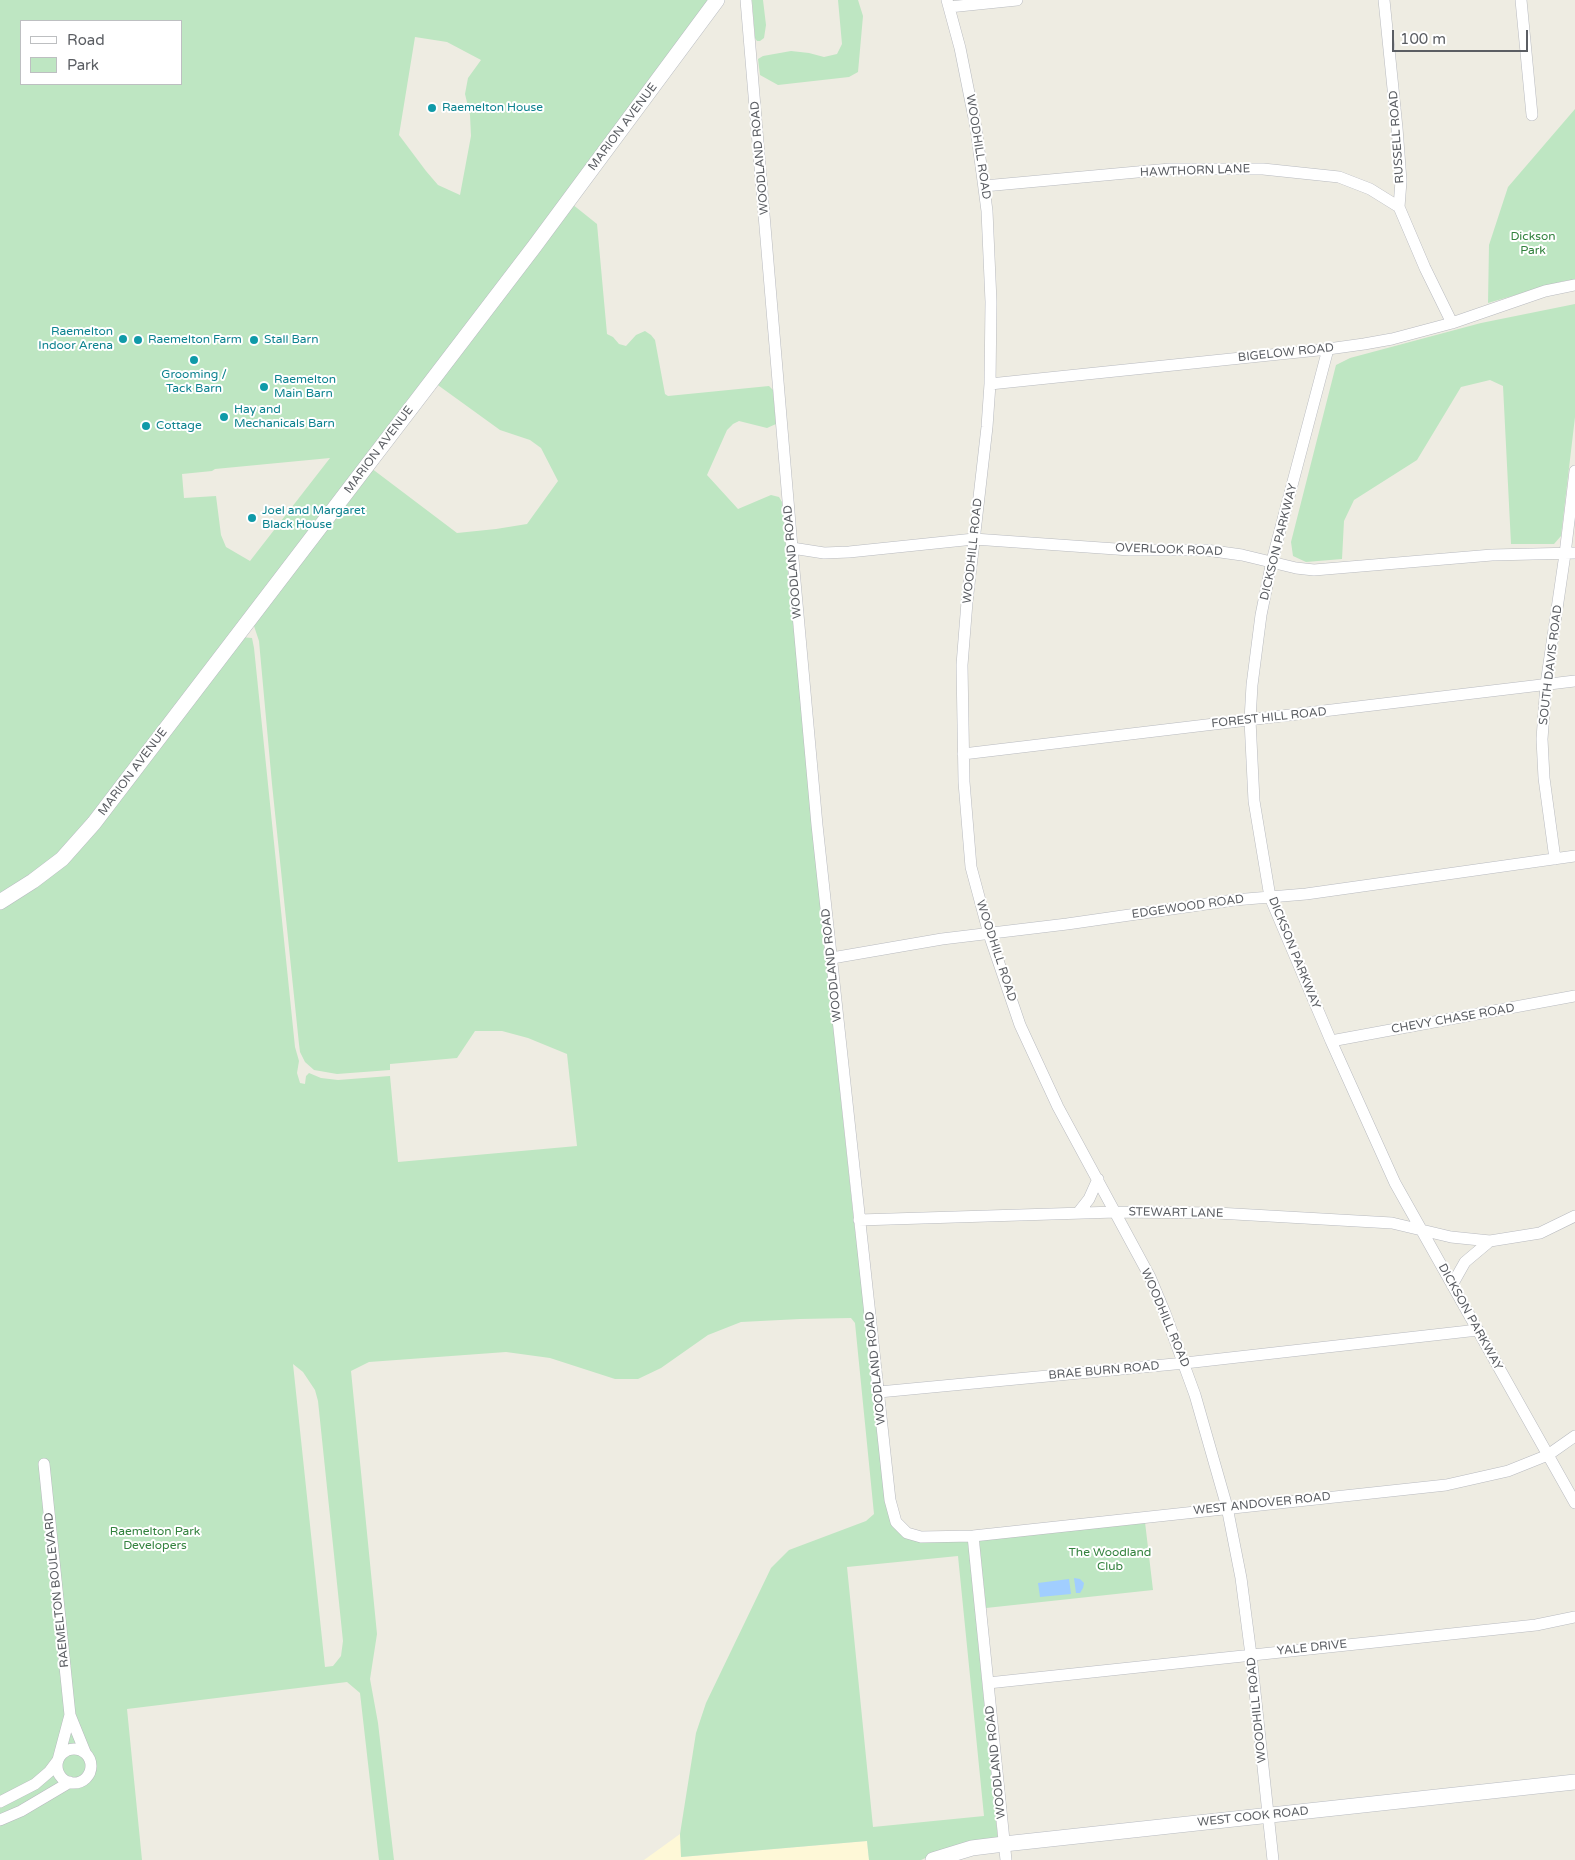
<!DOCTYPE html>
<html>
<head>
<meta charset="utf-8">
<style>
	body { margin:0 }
	#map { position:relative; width:1575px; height:1860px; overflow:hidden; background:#eeece2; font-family:"Varela Round",sans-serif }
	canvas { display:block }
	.legend { position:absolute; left:20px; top:20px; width:162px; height:65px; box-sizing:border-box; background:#fff; border:1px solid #bdbfc1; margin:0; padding:6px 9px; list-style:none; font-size:15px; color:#5b5e63 }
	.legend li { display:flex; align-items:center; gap:10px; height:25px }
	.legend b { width:25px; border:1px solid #bdbfc1 }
	.scale { position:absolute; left:1392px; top:30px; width:136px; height:22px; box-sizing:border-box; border:2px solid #5b5e63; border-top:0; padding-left:6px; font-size:15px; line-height:18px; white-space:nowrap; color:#5b5e63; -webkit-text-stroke:4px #fff; paint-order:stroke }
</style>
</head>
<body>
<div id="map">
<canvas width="1575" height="1860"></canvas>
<ul class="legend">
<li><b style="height:6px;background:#fff"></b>Road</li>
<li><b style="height:14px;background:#bee6c2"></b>Park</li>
</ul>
<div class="scale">100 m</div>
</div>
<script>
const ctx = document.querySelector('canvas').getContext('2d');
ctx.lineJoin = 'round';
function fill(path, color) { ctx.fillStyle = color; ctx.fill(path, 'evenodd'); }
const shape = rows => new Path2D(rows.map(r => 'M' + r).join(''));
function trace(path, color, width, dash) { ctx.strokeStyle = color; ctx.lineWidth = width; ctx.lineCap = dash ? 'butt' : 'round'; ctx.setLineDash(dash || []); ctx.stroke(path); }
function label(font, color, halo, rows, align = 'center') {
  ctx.font = font + ' "Varela Round",sans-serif'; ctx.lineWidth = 4; ctx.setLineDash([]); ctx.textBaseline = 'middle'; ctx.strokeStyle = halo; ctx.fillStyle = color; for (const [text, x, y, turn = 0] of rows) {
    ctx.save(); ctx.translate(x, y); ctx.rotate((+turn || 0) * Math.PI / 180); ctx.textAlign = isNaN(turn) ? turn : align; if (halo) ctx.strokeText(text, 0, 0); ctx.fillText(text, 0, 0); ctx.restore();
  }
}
fill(shape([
	[680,1834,682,1857,867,1841,869,1860,644,1860]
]), '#fef8d7');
fill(shape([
	[0,0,711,0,565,199,95,815,59,855,0,896],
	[21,21,181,21,181,84,21,84],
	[415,37,447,42,481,60,468,78,465,94,470,115,471,136,460,195,438,185,426,171,399,135],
	[330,458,250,561,226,547,221,535,216,496,184,498,182,474,212,471,215,469],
	[752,0,763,0,766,25,764,38,760,41,757,41,755,38],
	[838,0,858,0,863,16,858,72,849,77,778,85,760,75,758,59,763,56,791,51,809,53,824,57,837,54,842,44],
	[1575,109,1575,280,1564,281,1488,303,1489,245,1508,187],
	[572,204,597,224,607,334,613,337,619,344,626,346,636,335,645,331,651,335,655,340,665,394,668,396,769,386,773,390,776,424,767,428,739,421,733,424,727,430,707,475,738,509,771,495,779,497,782,502,812,825,854,1222,893,1526,904,1537,924,1542,968,1541,998,1839,932,1855,921,1860,869,1860,867,1841,681,1857,680,1834,696,1733,706,1703,771,1568,789,1550,866,1521,874,1514,855,1323,851,1318,800,1319,741,1322,708,1335,661,1368,638,1379,615,1379,550,1358,506,1352,369,1362,351,1371,377,1634,370,1679,378,1723,394,1860,379,1860,360,1693,347,1682,127,1709,142,1860,0,1860,0,907,37,884,241,637,252,638,254,648,295,1047,299,1061,297,1073,300,1083,305,1084,306,1076,309,1073,321,1078,338,1080,390,1076,398,1162,577,1146,567,1054,528,1038,502,1031,475,1031,457,1058,390,1064,390,1070,337,1074,314,1070,305,1062,300,1052,299,1044,272,784,259,641,253,623,371,468,457,533,496,529,527,524,558,481,541,448,530,440,500,430,435,383],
	[293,1364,303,1372,315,1390,318,1401,343,1641,341,1656,333,1666,325,1667],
	[958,1556,984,1816,873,1827,847,1567],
	[1575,304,1575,417,1561,536,1554,544,1511,544,1503,386,1490,380,1461,387,1417,460,1354,500,1344,521,1342,559,1306,562,1293,556,1291,542,1336,365,1350,358,1481,323],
	[1145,1522,1153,1590,986,1608,979,1540]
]), '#bee6c2');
fill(shape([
	[1074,1578,1080,1579,1084,1583,1083,1588,1080,1593,1076,1593],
	[1069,1579,1071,1594,1040,1597,1038,1583]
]), '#a1ceff');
const street = shape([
	[746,0,792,548,817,825,890,1500,896,1522,907,1533,921,1537,973,1536,1446,1485,1508,1471,1548,1455,1575,1436],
	[947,0,960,48,976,128,987,211,991,302,990,384,987,427,967,602,962,665,964,782,971,867,989,934,1020,1025,1058,1107,1150,1277,1165,1313,1195,1395,1227,1507,1241,1578,1251,1655,1273,1860],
	[1384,0,1397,128,1401,181,1399,207,1425,268,1452,323],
	[1521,0,1532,115],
	[949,7,1017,0],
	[984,186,1170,169,1263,169,1339,177,1370,189,1399,207],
	[1328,349,1272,561,1261,615,1252,685,1250,720,1254,801,1270,897,1331,1041,1395,1183,1575,1503],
	[990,384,1328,349,1364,344,1392,339,1452,323,1545,291,1575,285],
	[792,548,824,553,849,552,974,539,1130,550,1206,550,1242,555,1296,568,1314,570,1492,555,1575,553],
	[963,754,1575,681],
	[1555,859,1544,778,1542,739,1546,684,1565,554,1575,471],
	[832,958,942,939,1067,924,1234,900,1306,894,1575,856],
	[1331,1041,1575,996],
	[1078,1213,1089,1199,1098,1179],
	[859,1220,1116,1212,1217,1213,1392,1223,1451,1237,1490,1241],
	[1452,1285,1465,1262,1490,1241,1540,1233,1575,1216],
	[879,1392,1185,1363,1478,1330],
	[44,1464,70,1715,85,1752],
	[973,1536,1006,1860],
	[988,1683,1536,1625,1575,1617],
	'57 1766a17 17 0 1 1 34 0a17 17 0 1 1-34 0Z',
	[0,1802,35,1784,49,1772,58,1760,70,1715],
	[0,1820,21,1811,70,1782]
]);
const secondary = shape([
	[0,902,33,881,62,859,94,823,534,247,717,0],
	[933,1860,972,1848,1004,1844,1575,1782]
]);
trace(street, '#b8babf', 12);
trace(secondary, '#b8bbc1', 16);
trace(street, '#fff', 11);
trace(secondary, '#fff', 15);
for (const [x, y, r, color] of [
	[432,108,5,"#0f9aa8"],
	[123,339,5,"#0f9aa8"],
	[138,340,5,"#0f9aa8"],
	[254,340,5,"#0f9aa8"],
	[194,360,5,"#0f9aa8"],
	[264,387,5,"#0f9aa8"],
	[224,417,5,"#0f9aa8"],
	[146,426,5,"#0f9aa8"],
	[252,518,5,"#0f9aa8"]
]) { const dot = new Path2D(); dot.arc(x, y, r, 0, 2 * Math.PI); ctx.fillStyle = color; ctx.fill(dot); trace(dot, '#fff', 2); }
label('12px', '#0d838f', '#fff', [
	["Raemelton House",442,108],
	["Raemelton",113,332,"right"],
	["Indoor Arena",113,346,"right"],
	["Raemelton Farm",148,340],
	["Stall Barn",264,340],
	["Grooming /",194,375,"center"],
	["Tack Barn",194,389,"center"],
	["Raemelton",274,380],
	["Main Barn",274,394],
	["Hay and",234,410],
	["Mechanicals Barn",234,424],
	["Cottage",156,426],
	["Joel and Margaret",262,511],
	["Black House",262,525]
], 'left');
label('12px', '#5b5e63', '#fff', [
	["MARION AVENUE",623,127,-53],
	["RUSSELL ROAD",1397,137,-94],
	["WOODHILL ROAD",978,147,81],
	["WOODLAND ROAD",760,158,-95],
	["HAWTHORN LANE",1195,171,-2],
	["BIGELOW ROAD",1286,353,-6],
	["MARION AVENUE",379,450,-53],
	["DICKSON PARKWAY",1279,542,-76],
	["OVERLOOK ROAD",1169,550,2],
	["WOODHILL ROAD",973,551,-84],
	["WOODLAND ROAD",793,562,-95],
	["SOUTH DAVIS ROAD",1551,665,-83],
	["FOREST HILL ROAD",1269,718,-6],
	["MARION AVENUE",133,772,-53],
	["EDGEWOOD ROAD",1188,907,-8],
	["WOODHILL ROAD",996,951,72],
	["DICKSON PARKWAY",1294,953,68],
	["WOODLAND ROAD",832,965,-96],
	["CHEVY CHASE ROAD",1453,1019,-10],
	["STEWART LANE",1176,1213,1],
	["DICKSON PARKWAY",1470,1317,61],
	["WOODHILL ROAD",1165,1318,67],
	["WOODLAND ROAD",876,1368,-96],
	["BRAE BURN ROAD",1104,1371,-5],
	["WEST ANDOVER ROAD",1262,1504,-6],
	["RAEMELTON BOULEVARD",57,1590,-96],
	["YALE DRIVE",1312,1648,-6],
	["WOODHILL ROAD",1257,1710,-96],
	["WOODLAND ROAD",996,1762,-96],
	["WEST COOK ROAD",1253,1817,-6]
]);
label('12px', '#33823e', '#fff', [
	["Dickson",1533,237],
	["Park",1533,251],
	["Raemelton Park",155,1532],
	["Developers",155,1546],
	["The Woodland",1110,1553],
	["Club",1110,1567]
]);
</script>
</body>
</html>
